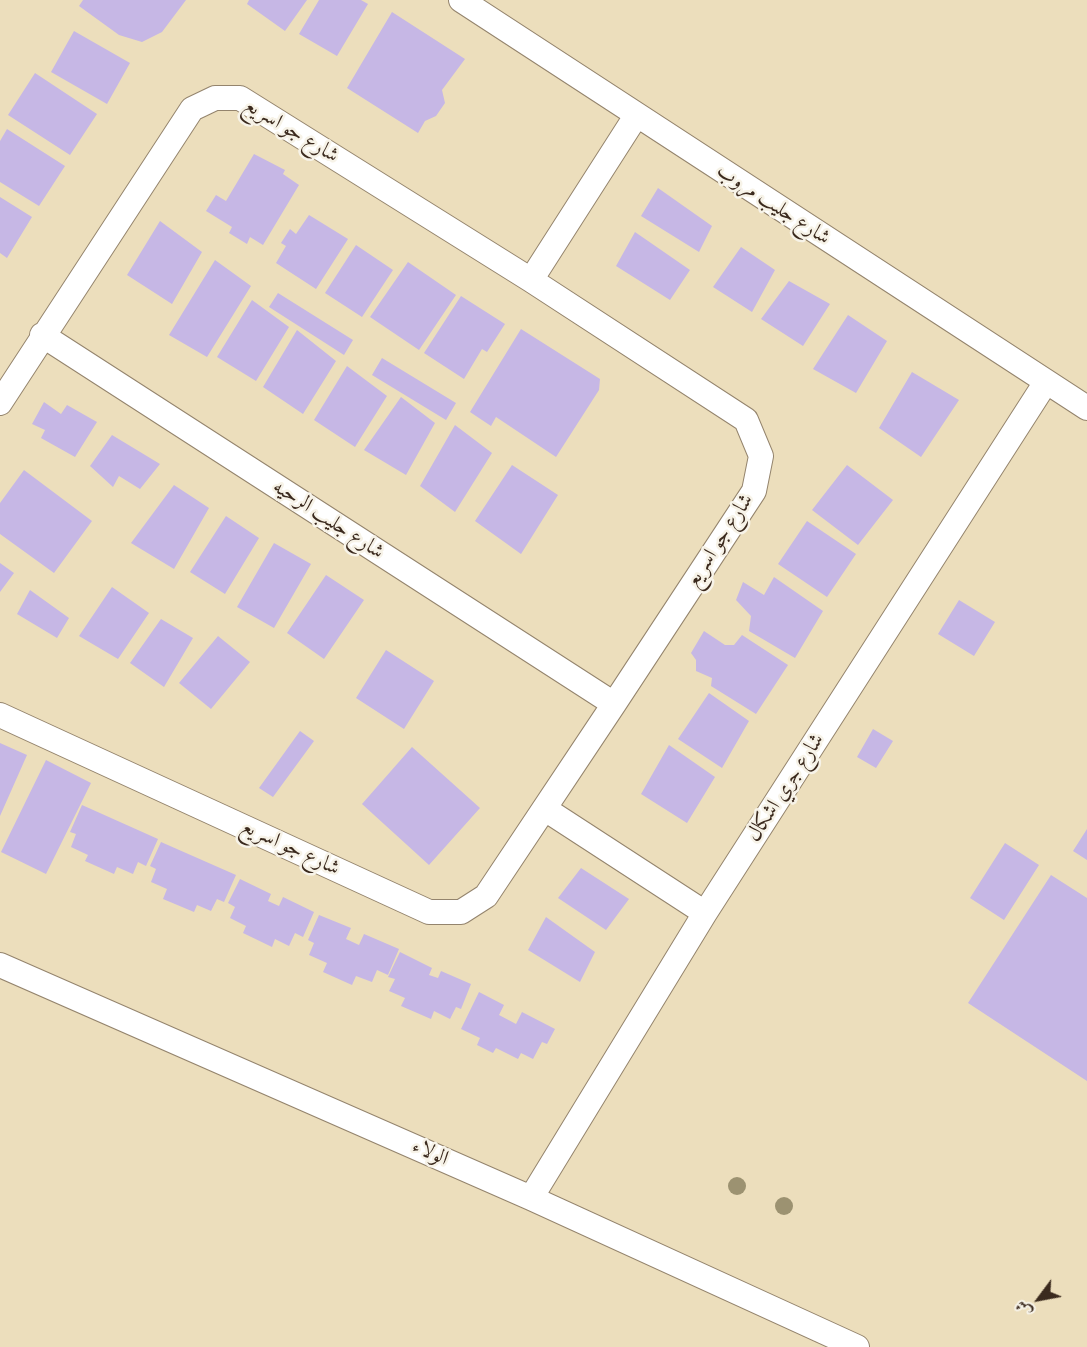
<!DOCTYPE html>
<html>
<head>
<meta charset="utf-8">
<style>
	body { margin:0 }
	#map { position:relative; width:1087px; height:1347px; overflow:hidden; background:#ecdebc; font-family:"Libre Bodoni",Amiri,serif }
	canvas { display:block }
	.north { position:absolute; left:1009px; top:1269px; width:60px; height:60px; -webkit-text-stroke:4px #f7f3e8; paint-order:stroke; rotate:238deg; font-size:16px; font-weight:700; line-height:24px; text-align:center; color:#3b2a1e }
	.north::after { content:''; display:block; margin:auto; width:21px; height:27px; background:#3b2a1e; clip-path:polygon(50% 0,100% 100%,50% 72%,0 100%) }
</style>
</head>
<body>
<div id="map">
<canvas width="1087" height="1347"></canvas>
<div class="north">ش</div>
</div>
<script>
const ctx = document.querySelector('canvas').getContext('2d');
ctx.lineJoin = 'round';
function fill(path, color) { ctx.fillStyle = color; ctx.fill(path, 'evenodd'); }
const shape = rows => new Path2D(rows.map(r => 'M' + r).join(''));
function trace(path, color, width, dash) { ctx.strokeStyle = color; ctx.lineWidth = width; ctx.lineCap = dash ? 'butt' : 'round'; ctx.setLineDash(dash || []); ctx.stroke(path); }
function label(font, color, halo, rows, align = 'center') {
  ctx.font = font + ' "Libre Bodoni",Amiri,serif'; ctx.lineWidth = 5; ctx.setLineDash([]); ctx.textBaseline = 'middle'; ctx.strokeStyle = halo; ctx.fillStyle = color; for (const [text, x, y, turn = 0] of rows) {
    ctx.save(); ctx.translate(x, y); ctx.rotate((+turn || 0) * Math.PI / 180); ctx.textAlign = isNaN(turn) ? turn : align; if (halo) ctx.strokeText(text, 0, 0); ctx.fillText(text, 0, 0); ctx.restore();
  }
}
fill(shape([
	[83,0,186,0,162,32,142,42,119,35,79,6],
	[249,0,307,0,285,31,247,4],
	[319,0,361,0,368,4,337,56,299,34],
	[392,12,465,59,442,90,445,103,436,116,425,121,418,133,347,88],
	[74,31,130,63,107,104,51,72],
	[35,73,97,114,70,155,8,115],
	[7,129,65,166,39,206,0,182,0,141],
	[254,154,285,170,283,174,299,185,263,245,250,237,247,244,229,233,232,227,206,211,216,195,226,201],
	[658,188,712,226,699,252,641,216],
	[0,197,32,217,7,258,0,253],
	[309,215,348,239,316,289,276,263,286,246,281,243,290,229,296,234],
	[160,221,202,252,172,304,127,275],
	[635,232,690,270,670,300,616,266],
	[356,245,393,270,362,317,325,293],
	[741,247,775,270,752,312,713,287],
	[215,260,251,286,207,357,169,335],
	[408,262,456,295,419,350,370,317],
	[789,281,830,304,803,346,761,319],
	[278,293,353,340,344,355,269,307],
	[461,296,505,324,487,352,482,349,464,379,424,353],
	[252,300,289,327,256,381,217,357],
	[848,315,887,341,856,393,813,369],
	[521,329,600,379,599,390,556,457,496,417,491,426,470,412],
	[297,330,336,361,303,414,263,387],
	[382,358,456,403,446,420,372,375],
	[347,366,387,396,355,447,314,420],
	[912,372,959,400,921,457,879,428],
	[401,397,435,423,406,475,364,450],
	[44,402,61,414,67,405,97,422,75,457,41,438,45,430,32,424],
	[455,425,492,453,455,512,420,486],
	[112,435,160,464,140,489,119,476,113,487,90,466],
	[512,465,558,495,521,554,475,521],
	[847,465,893,500,858,545,812,510],
	[24,470,92,521,54,573,0,534,0,503],
	[174,485,209,508,174,569,131,543],
	[226,516,259,538,225,594,190,572],
	[807,521,856,554,827,597,778,564],
	[274,543,311,564,274,628,237,607],
	[0,563,14,573,0,592],
	[326,575,364,600,324,659,287,633],
	[774,577,823,611,795,658,749,631,751,616,736,600,743,582,764,595],
	[112,587,149,613,118,659,79,636],
	[30,590,69,618,57,638,17,614],
	[959,600,995,622,974,656,938,634],
	[161,619,193,638,164,687,130,663],
	[704,631,725,645,734,645,742,635,788,665,756,714,711,686,712,678,696,671,696,660,691,653],
	[218,636,250,662,211,709,179,683],
	[386,650,434,681,404,729,356,698],
	[709,693,749,721,722,768,678,739],
	[873,729,893,741,876,768,857,757],
	[300,731,314,741,273,797,259,788],
	[0,743,27,755,0,816],
	[669,745,715,777,687,823,641,794],
	[412,747,480,808,429,865,362,804],
	[46,760,91,783,46,874,1,852],
	[82,805,158,839,146,866,138,862,133,874,117,867,114,874,85,861,88,855,71,847,76,834,70,832],
	[1087,829,1087,860,1073,851],
	[161,842,236,875,224,902,217,899,211,911,197,905,194,912,163,899,167,889,151,882,156,869,150,866],
	[1005,843,1039,865,1004,920,970,898],
	[581,868,629,899,606,930,558,898],
	[1051,875,1087,898,1087,1081,968,1003],
	[240,879,271,894,268,901,279,906,283,897,314,912,303,937,295,933,289,946,275,939,272,947,243,933,246,926,230,918,235,907,228,903],
	[319,915,351,928,346,939,359,945,364,934,399,949,388,975,377,970,372,982,356,976,352,985,323,972,327,963,309,955,314,943,308,940],
	[546,917,595,952,580,982,528,950],
	[400,952,432,968,429,975,438,978,441,971,471,984,461,1009,456,1007,450,1019,434,1011,431,1019,401,1006,405,998,389,991,395,979,388,977],
	[479,992,504,1005,499,1015,516,1024,522,1012,555,1029,547,1044,542,1042,533,1059,521,1053,518,1059,496,1048,493,1053,477,1045,480,1038,461,1029]
]), '#c6b7e5');
const street = shape([
	[461,0,1087,408],
	[531,280,636,116],
	[42,335,614,704],
	[0,403,192,109,215,98,240,98,531,280,746,420,761,456,754,491,614,704,486,896,461,912,429,912,0,715],
	[545,809,705,913],
	[0,965,531,1198,857,1347],
	[531,1198,705,913,1046,382]
]);
trace(street, '#94846d', 26);
trace(street, '#fff', 24);
ctx.fillStyle = '#9c9271';
for (const [x, y] of [
	[737,1186],
	[784,1206]
]) { ctx.beginPath(); ctx.arc(x, y, 9, 0, 2 * Math.PI); ctx.fill(); }
label('21px', '#3b2a1e', '#f7f3e8', [
	["شارع جو اسريع",291,131,31],
	["شارع جليب مروب",773,205,33],
	["شارع جليب الرحيه",328,520,33],
	["شارع جو اسريع",720,541,-57],
	["شارع جري اشكال",786,788,-57],
	["شارع جو اسريع",290,848,25],
	["الولاء",430,1153,24]
]);
</script>
</body>
</html>
